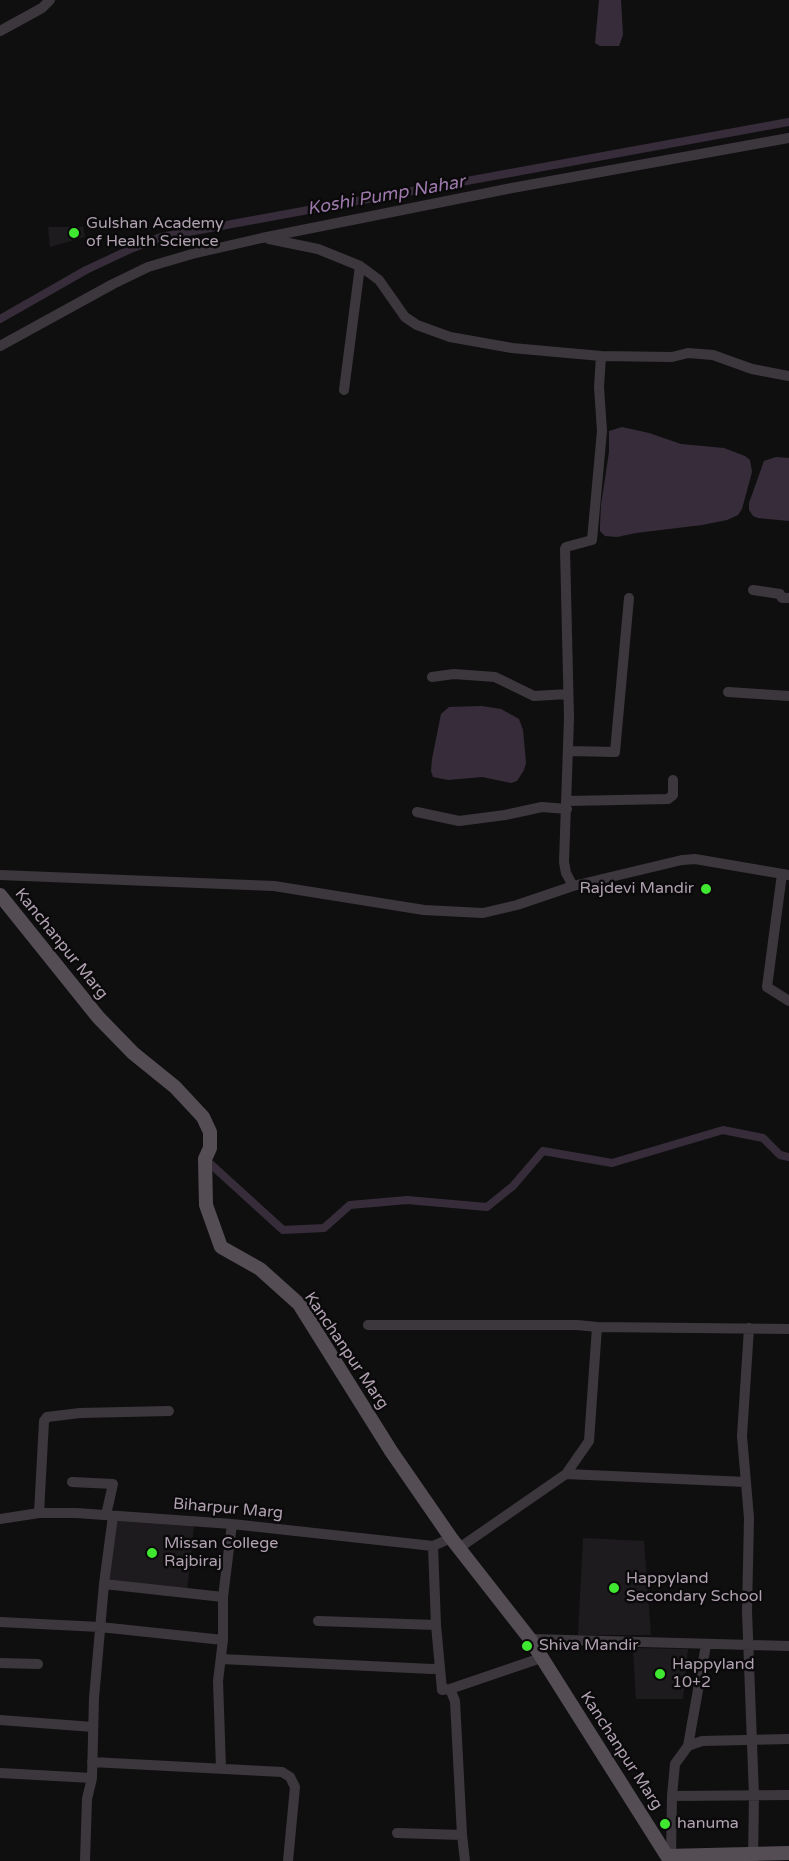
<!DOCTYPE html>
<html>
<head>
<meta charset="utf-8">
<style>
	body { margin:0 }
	canvas { display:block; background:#100f10 }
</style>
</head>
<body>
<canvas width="789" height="1861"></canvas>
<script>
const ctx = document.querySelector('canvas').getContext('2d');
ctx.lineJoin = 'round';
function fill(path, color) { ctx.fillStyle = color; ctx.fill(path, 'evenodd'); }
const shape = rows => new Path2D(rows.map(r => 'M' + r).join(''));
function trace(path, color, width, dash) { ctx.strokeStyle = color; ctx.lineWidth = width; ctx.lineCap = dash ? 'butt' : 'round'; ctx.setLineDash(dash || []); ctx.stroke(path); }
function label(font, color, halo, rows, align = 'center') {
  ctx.font = font + ' "Varela Round",sans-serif'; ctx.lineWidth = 5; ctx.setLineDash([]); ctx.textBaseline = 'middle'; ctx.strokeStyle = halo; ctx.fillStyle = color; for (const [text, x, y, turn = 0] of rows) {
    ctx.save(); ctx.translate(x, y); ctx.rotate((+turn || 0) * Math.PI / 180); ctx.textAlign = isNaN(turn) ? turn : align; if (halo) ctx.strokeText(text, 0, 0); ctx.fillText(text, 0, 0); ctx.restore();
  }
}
fill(shape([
	[48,227,83,227,85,237,50,247],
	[117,1518,194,1525,187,1592,109,1582],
	[583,1538,644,1541,651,1635,578,1635],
	[633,1648,688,1649,683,1699,636,1699]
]), '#1d1b1d');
fill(shape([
	[599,0,621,0,623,35,619,46,600,46,595,43],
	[622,427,649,433,681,444,724,448,745,456,750,460,752,472,742,509,738,515,727,520,702,525,636,533,617,537,605,536,600,531,600,525,601,505,609,452,609,431],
	[776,457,789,458,789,521,758,518,753,516,749,510,749,503,764,461],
	[482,706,501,709,519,719,523,730,526,763,524,770,517,781,511,783,482,777,448,780,433,777,431,771,432,759,441,714,449,707]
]), '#362c3a');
trace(shape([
	[0,319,86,270,133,248,161,237,789,122],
	[205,1159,283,1230,324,1228,350,1205,407,1200,487,1207,513,1186,543,1151,612,1163,723,1130,763,1138,780,1155,789,1157]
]), '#362c3a', 8);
trace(shape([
	[0,31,42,8,50,0],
	[269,239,318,249,360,266,379,280,405,317,417,325,450,337,512,348,601,356,672,357,688,353,713,355,752,369,789,376],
	[0,346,113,284,148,267,192,254,262,238,512,188,789,138],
	[344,390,360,266],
	[753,590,780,594,782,598,789,598],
	[432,677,454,674,495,677,534,696,568,694],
	[728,692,789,696],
	[569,751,615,752,629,598],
	[567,801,668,799,673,795,673,780],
	[417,812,459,821,505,815,542,807,567,809],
	[782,874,767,987,789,1001],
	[0,875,274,886,424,910,483,913,517,905,573,886,682,860,695,859,789,875],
	[573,886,566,873,564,862,569,718,565,549,566,547,592,540,602,431,599,387,601,356],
	[368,1325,577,1325,597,1327,789,1329],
	[749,1328,742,1436,749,1518,747,1611,754,1796,753,1861],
	[566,1474,746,1482],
	[72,1482,113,1484,106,1515],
	[39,1513,44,1421,47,1417,80,1413,169,1411],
	[0,1519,39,1513,76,1513,232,1524,433,1546,451,1538],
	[433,1546,436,1625,442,1690,450,1689,455,1701,462,1835,465,1861],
	[459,1548,566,1474,589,1441,597,1327],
	[104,1584,223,1597],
	[318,1621,436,1625],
	[0,1622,100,1627,223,1640],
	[530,1639,789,1646],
	[221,1659,432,1669,440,1668],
	[0,1663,38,1664],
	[450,1689,541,1658],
	[0,1720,93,1727],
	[688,1746,706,1645],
	[92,1762,282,1772,290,1777,295,1787,288,1861],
	[221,1768,218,1681,223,1640,223,1597,232,1524],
	[0,1773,92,1778],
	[672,1796,789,1795],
	[397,1833,462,1835],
	[671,1856,672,1796,675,1764,688,1746,702,1741,789,1739],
	[85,1861,87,1799,92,1778,94,1698,104,1584,113,1516]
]), '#3c373c', 10);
trace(shape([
	[0,895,98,1017,133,1053,175,1087,203,1117,210,1132,210,1148,205,1159,206,1205,221,1247,260,1269,299,1304,391,1451,451,1538,530,1639,667,1856],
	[667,1856,789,1853]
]), '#544d54', 14);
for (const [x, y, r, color] of [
	[74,233,6,"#40e731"],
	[706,889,6,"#40e731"],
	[152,1553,6,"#40e731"],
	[614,1588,6,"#40e731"],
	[527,1646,6,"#40e731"],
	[660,1674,6,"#40e731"],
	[665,1824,6,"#40e731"]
]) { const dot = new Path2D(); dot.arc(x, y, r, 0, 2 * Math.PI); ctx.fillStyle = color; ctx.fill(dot); trace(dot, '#0b0a0b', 2); }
label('16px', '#b0a1b1', '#0b0a0b', [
	["Gulshan Academy",86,224],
	["of Health Science",86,242],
	["Rajdevi Mandir",694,889,"right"],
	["Missan College",164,1544],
	["Rajbiraj",164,1562],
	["Happyland",626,1579],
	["Secondary School",626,1597],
	["Shiva Mandir",539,1646],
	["Happyland",672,1665],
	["10+2",672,1683],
	["hanuma",677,1824]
], 'left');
label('16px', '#b0a1b1', '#0b0a0b', [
	["Kanchanpur Marg",61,944,51],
	["Kanchanpur Marg",346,1351,56],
	["Biharpur Marg",228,1509,5],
	["Kanchanpur Marg",621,1751,57]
]);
label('italic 18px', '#9d79ab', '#0b0a0b', [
	["Koshi Pump Nahar",386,196,-10]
]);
</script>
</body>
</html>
